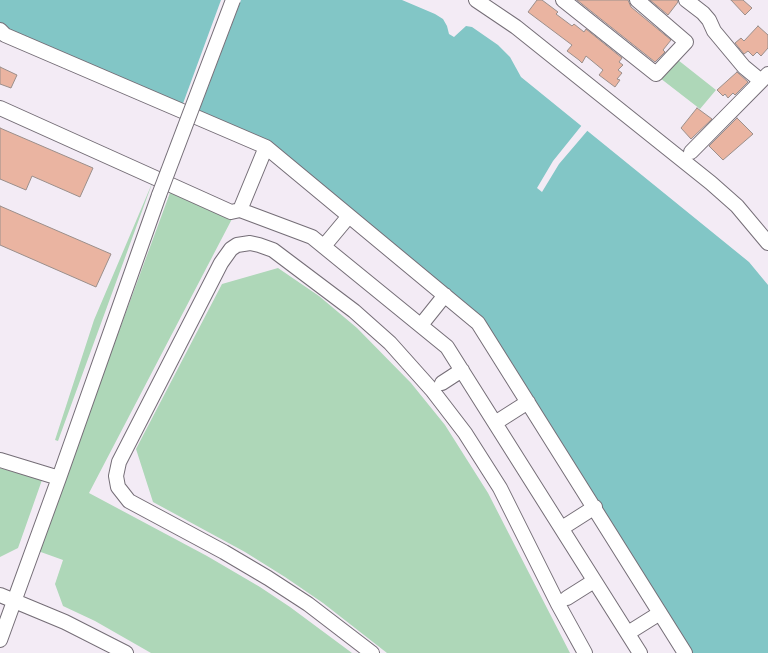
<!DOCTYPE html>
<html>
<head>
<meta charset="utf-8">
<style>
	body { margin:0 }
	canvas { display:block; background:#f3ebf5 }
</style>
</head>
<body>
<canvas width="768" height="653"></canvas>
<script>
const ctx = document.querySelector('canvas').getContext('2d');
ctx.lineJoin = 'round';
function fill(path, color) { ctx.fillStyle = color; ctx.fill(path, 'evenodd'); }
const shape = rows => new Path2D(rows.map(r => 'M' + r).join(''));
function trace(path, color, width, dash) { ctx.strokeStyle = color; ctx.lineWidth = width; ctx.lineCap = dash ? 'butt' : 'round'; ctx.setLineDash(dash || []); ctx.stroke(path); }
fill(shape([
	[678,60,716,90,700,109,660,78],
	[153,181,58,441,55,440,94,320],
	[171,190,233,217,89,493,207,556,260,587,290,607,352,653,151,653,95,621,63,606,55,584,63,560,38,551],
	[278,268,319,296,357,328,411,383,445,425,488,493,570,653,387,653,323,603,285,577,245,552,153,502,136,449,222,284],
	[0,468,42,480,18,548,0,557]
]), '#aed7b8');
fill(shape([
	[0,0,402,0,435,14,443,19,447,26,449,34,454,37,466,26,472,27,498,45,510,57,521,77,749,262,768,285,768,653,691,653,481,318,272,146,8,32,0,24]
]), '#82c6c6');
fill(shape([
	[221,0,241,0,197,116,181,109],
	[582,125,588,130,559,164,542,192,537,188,553,161]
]), '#f3ebf5');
const building = shape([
	[537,0,542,0,558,12,556,14,572,26,574,24,584,32,586,29,622,58,619,62,623,65,618,70,622,73,617,79,620,80,615,87,599,75,603,70,586,56,582,63,579,60,567,51,572,45,528,12,537,0],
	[577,0,628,0,631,7,671,40,663,50,665,52,655,62,577,0],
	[650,0,677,0,678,2,668,15,650,0],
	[731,0,743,0,752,8,745,15,731,0],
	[758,26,768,35,768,48,761,56,757,52,753,56,748,51,744,54,735,43,741,38,744,41,758,26],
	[0,67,17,75,11,88,0,84,0,67],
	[737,72,748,82,735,95,733,93,728,98,725,94,723,96,717,90,737,72],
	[697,108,712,119,691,139,681,128,697,108],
	[737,118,753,134,723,160,709,146,737,118],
	[0,128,93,168,80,197,32,176,26,190,0,179,0,128],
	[0,206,111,254,96,287,0,245,0,206]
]);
fill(building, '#eab4a1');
trace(building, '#9b8f8b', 1);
const minor = shape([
	[476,0,516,27,711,183,737,206,768,243],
	[563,0,656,74,686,42,637,0],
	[686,0,703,13,709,20,714,31,744,67,761,81],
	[0,30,5,35,266,147,478,323,685,653],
	[0,108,231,212,240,210,312,237,447,347,640,653],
	[691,152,768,74],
	[240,210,266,147],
	[324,246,349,216],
	[421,325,445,295],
	[442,383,462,370],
	[495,423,528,402],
	[0,460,59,478],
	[562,528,595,507],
	[0,595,65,622,126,653],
	[567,598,594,581],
	[628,633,660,613],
	[0,640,59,478,159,195],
	[372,653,308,604,268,578,224,552,129,501,118,487,116,476,119,462,221,263,231,249,237,245,250,243,259,245,273,250,354,311,390,343,432,390,465,433,500,488,558,604,585,653]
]);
trace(minor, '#756e77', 16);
trace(minor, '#fff', 14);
const minorBridge = shape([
	[159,195,233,0]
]);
trace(minorBridge, '#756e77', 16, []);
trace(minorBridge, '#fff', 14);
</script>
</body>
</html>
